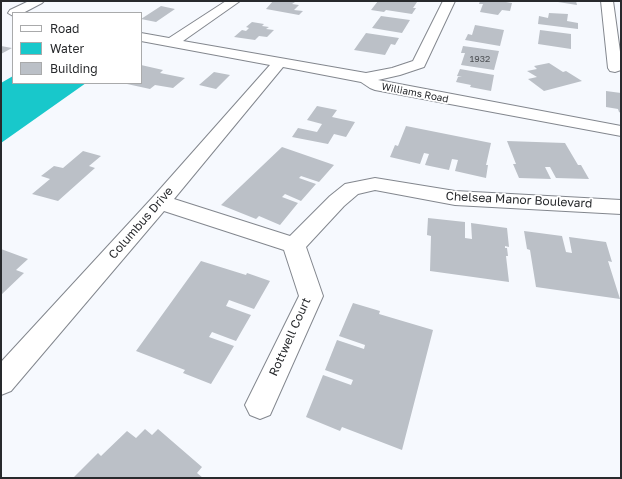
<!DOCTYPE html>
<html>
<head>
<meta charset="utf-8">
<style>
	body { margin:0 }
	#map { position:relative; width:622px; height:479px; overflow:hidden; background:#f6f9fe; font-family:"Golos Text",sans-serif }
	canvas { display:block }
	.frame { position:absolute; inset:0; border:2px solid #282a2d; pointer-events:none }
	.legend { position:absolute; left:12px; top:12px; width:130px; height:72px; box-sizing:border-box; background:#fff; border:1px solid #a9aaab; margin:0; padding:5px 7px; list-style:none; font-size:12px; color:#282a2d }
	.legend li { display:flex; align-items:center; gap:8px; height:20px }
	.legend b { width:20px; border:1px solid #a9aaab }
</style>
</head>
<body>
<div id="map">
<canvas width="622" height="479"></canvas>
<div class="frame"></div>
<ul class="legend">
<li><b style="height:5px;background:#fff"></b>Road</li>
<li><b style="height:11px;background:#18c8cb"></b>Water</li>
<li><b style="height:11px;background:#bbc0c7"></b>Building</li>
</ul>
</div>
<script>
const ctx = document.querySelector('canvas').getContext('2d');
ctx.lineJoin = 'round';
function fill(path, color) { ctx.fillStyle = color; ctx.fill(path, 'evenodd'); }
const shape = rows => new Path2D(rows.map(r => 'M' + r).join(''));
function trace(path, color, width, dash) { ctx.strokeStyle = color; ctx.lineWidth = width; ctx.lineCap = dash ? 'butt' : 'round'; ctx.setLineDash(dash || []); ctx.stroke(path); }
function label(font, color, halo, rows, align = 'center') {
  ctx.font = font + ' "Golos Text",sans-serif'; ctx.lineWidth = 3.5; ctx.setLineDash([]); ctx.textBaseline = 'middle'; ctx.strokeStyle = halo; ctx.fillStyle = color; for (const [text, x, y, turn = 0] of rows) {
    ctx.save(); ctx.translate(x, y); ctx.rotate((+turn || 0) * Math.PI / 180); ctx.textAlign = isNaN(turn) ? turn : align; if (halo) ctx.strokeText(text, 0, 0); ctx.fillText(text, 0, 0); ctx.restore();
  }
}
fill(shape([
	[13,76,13,83,86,83,1,143,1,83]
]), '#18c8cb');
fill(shape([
	[273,1,295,2,292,4,299,5,294,10,303,11,299,15,266,9],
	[378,1,411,1,417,2,413,8,416,8,412,14,386,10,384,12,371,10],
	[480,1,500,1,512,3,510,11,502,10,498,15,480,12,483,4,479,4],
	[558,1,576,1,577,5,558,2],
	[161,6,175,9,156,22,141,19],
	[549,13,568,14,567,21,578,23,578,29,538,24,539,16,548,18],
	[381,16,410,20,402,33,372,28],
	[252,22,264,24,262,26,269,27,266,29,274,30,267,37,259,36,255,40,234,37,242,30,246,31,249,28,246,27],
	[475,25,504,30,500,46,465,40,468,34,472,35],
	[540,30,571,34,571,49,538,44],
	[366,33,399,38,395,45,391,44,385,55,354,50],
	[1,46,12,48,1,54],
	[463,46,499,51,494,70,461,65,465,53,461,53],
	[549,63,563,72,566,71,582,81,544,91,528,79,537,77,527,71,537,69,534,66],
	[141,65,163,70,160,73,185,78,173,88,155,85,150,89,127,84,141,83],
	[460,69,494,75,491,91,470,87,471,85,456,82,458,77,462,77,457,76],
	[214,72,230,75,216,89,199,85],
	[606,91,621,93,621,113,619,112,618,109,606,107],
	[317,106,337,110,332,117,355,122,346,137,334,134,328,144,292,137,298,128,317,132,322,124,307,120],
	[406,126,491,143,486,165,488,165,486,178,455,171,458,160,452,159,449,170,425,165,429,154,424,153,420,164,390,157,395,145,398,146],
	[507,141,565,143,578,165,581,165,589,179,556,178,550,167,545,167,551,179,519,178,513,164,516,164],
	[282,147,334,165,319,182,301,176,299,178,316,184,301,201,285,194,282,197,298,203,280,225,259,216,256,219,221,205],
	[83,151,101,156,89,166,95,168,58,201,32,194,50,179,41,176,54,166,63,168],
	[428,218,465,222,465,238,472,239,471,223,507,228,509,247,505,246,505,248,507,248,508,256,506,256,509,282,430,271,431,236,427,235],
	[524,231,562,236,566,252,572,253,569,237,606,242,612,262,608,261,620,299,536,287,530,250,527,249],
	[1,249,28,259,16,270,24,273,1,295],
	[201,261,246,275,247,273,270,281,254,309,229,300,226,306,251,315,236,341,212,332,209,337,234,346,211,384,183,373,185,370,136,351],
	[353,303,380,311,379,314,433,330,402,450,342,427,340,431,306,417,323,375,351,385,353,380,325,370,337,340,364,349,365,345,339,336],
	[145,429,152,435,158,429,202,467,197,473,203,478,73,478,98,453,101,456,127,431,136,438]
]), '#bbc0c7');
const minor = shape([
	[29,1,44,1,42,3,23,13,13,13,13,16,8,13,10,10,29,1],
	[226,1,240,1,183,41,366,73,392,68,413,61,443,1,455,1,424,67,400,75,378,80,621,126,621,136,375,90,370,88,361,82,283,67,174,199,290,236,330,196,345,184,375,178,455,191,621,200,621,214,455,205,375,190,358,194,344,206,306,247,323,296,270,415,260,419,250,415,245,405,299,296,284,250,164,211,11,391,1,395,1,362,153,197,270,65,141,41,141,33,169,38,226,1],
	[601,1,613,1,621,59,621,70,615,72,610,71,608,68,601,1]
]);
trace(minor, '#83878e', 2);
fill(minor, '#fff');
label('9px', '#4d5054', null, [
	["1932",480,59]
]);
label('10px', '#282a2d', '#fff', [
	["Williams Road",415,93,11]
]);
label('12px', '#282a2d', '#fff', [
	["Chelsea Manor Boulevard",519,200,3],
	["Columbus Drive",141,223,-49],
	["Rottwell Court",290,337,-66]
]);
</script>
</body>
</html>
